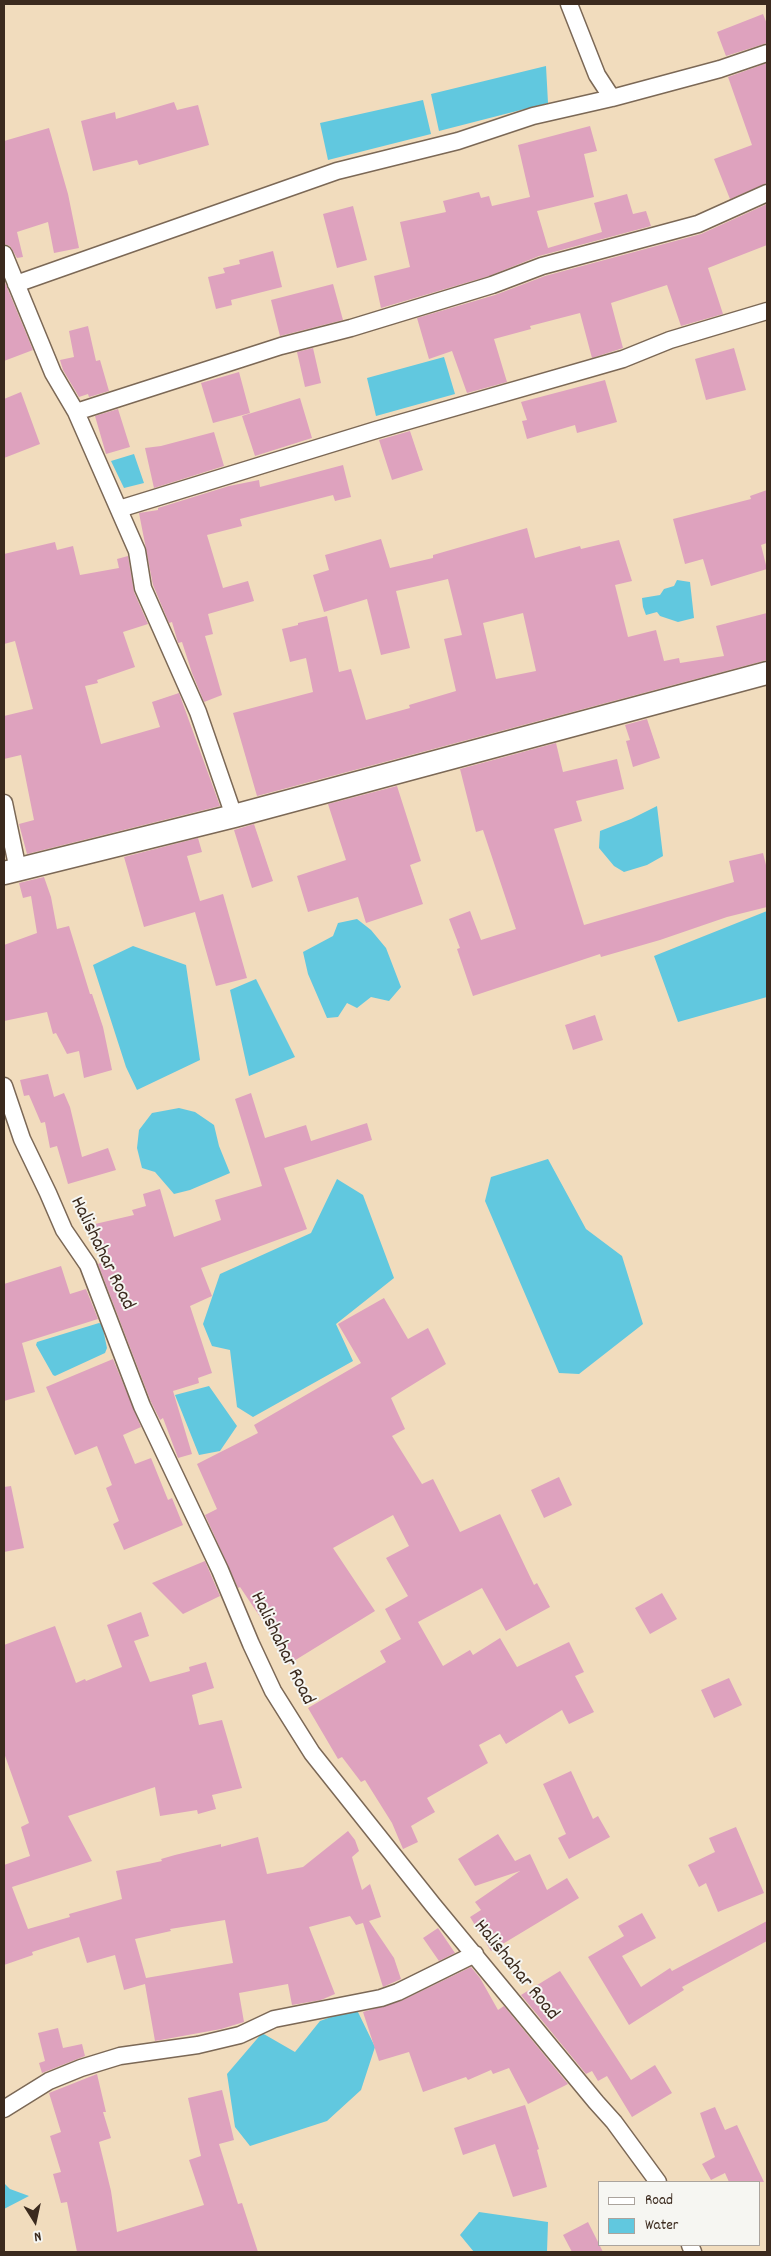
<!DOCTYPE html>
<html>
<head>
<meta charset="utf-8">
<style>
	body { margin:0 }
	#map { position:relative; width:771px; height:2256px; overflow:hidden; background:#f1dcbd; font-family:Dekko,sans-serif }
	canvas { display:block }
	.frame { position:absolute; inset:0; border:5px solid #3b2a1e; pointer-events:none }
	.legend { position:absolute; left:598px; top:2181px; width:162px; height:65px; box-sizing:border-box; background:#f6f6f2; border:1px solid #aba49d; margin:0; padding:6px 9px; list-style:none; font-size:15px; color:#3b2a1e }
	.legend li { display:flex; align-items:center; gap:10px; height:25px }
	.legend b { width:25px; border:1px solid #aba49d }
	.north { position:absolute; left:10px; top:2196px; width:50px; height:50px; -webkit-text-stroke:4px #f6f6f2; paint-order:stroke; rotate:170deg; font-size:14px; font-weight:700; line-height:20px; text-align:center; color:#3b2a1e }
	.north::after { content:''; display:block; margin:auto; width:18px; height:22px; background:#3b2a1e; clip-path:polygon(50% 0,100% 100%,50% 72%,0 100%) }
</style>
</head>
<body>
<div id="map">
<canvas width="771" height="2256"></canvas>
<div class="frame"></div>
<ul class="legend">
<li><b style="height:6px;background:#fff"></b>Road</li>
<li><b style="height:14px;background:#61c8df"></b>Water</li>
</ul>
<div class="north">N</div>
</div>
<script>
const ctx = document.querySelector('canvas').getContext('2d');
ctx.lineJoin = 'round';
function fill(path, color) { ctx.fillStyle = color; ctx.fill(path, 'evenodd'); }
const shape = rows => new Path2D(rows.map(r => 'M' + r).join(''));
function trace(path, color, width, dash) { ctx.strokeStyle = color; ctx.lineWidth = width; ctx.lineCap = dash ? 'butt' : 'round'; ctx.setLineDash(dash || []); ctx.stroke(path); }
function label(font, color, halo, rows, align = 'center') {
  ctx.font = font + ' Dekko,sans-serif'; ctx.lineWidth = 4; ctx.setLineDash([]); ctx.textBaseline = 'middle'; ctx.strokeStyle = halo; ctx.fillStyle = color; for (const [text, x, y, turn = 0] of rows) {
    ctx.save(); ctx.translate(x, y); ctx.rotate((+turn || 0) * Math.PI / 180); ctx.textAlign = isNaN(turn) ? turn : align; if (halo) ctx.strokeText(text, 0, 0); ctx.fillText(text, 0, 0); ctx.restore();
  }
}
fill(shape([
	[546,66,548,103,439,131,431,94],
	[423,100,431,134,328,160,320,123],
	[444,357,455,394,376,416,367,378],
	[134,454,144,483,124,488,111,461],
	[677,580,690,582,694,618,678,622,660,616,657,612,646,615,643,607,642,598,660,595,664,589,674,586],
	[657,806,663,856,647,865,624,872,614,866,599,848,600,831,631,819],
	[767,911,767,997,678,1022,654,956],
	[357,919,371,930,386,948,401,987,389,1001,371,997,357,1008,347,1003,338,1017,327,1018,308,974,303,952,333,936,338,923],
	[133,946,186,965,200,1060,137,1090,126,1067,93,965],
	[256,979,295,1057,249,1076,230,990],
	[179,1108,195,1112,214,1125,219,1146,230,1173,190,1190,174,1194,155,1172,142,1168,137,1148,139,1130,152,1113],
	[548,1159,586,1229,622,1256,643,1324,579,1374,559,1373,485,1201,491,1177],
	[337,1179,363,1195,394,1278,336,1324,353,1361,253,1417,237,1407,230,1350,212,1346,203,1324,220,1274,311,1233],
	[99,1323,102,1324,107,1348,105,1353,55,1376,53,1375,36,1345,37,1342],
	[209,1386,237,1426,220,1451,199,1455,175,1395],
	[356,2008,375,2047,361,2090,327,2121,250,2146,235,2127,227,2074,262,2033,295,2052,320,2021],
	[4,2183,10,2189,29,2196,4,2209],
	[479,2212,548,2222,547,2252,474,2252,460,2235]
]), '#61c8df');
fill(shape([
	[763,14,767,24,767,43,726,56,717,32],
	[767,63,767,183,730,199,714,159,752,145,728,77],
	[174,102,177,110,198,105,209,145,139,165,137,160,93,171,81,121,115,112,116,119],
	[590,126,597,151,584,154,594,197,537,211,548,248,602,232,594,203,627,194,633,214,646,211,651,226,539,256,489,276,381,308,374,276,410,267,400,222,446,212,443,201,479,192,481,198,489,196,492,206,530,197,518,145],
	[49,128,68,194,79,248,54,253,48,222,17,232,23,257,17,258,10,246,4,244,4,141],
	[767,204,767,245,708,268,723,314,681,326,667,285,611,303,623,348,592,358,580,313,530,326,531,329,494,339,507,382,467,393,452,351,429,359,417,318,495,295,545,276,701,234],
	[353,206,367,260,337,268,323,214],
	[273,251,282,287,231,300,232,305,216,309,208,277,225,273,223,268,240,264,239,260],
	[4,280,33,350,4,361],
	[333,284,343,320,280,336,271,300],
	[88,326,96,361,100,360,109,391,89,397,88,394,79,397,63,370,60,360,74,357,69,331],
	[313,348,321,383,305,387,297,352],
	[734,348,746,390,706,400,695,359],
	[239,372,250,413,213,423,201,383],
	[605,380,617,422,577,433,575,425,527,439,522,421,527,420,521,402],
	[21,392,40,444,4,458,4,399],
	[300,398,312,438,255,456,242,416],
	[118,409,130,447,106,454,95,416],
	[410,431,423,470,392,480,379,440],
	[214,432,224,466,154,488,145,448,161,446],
	[343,465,351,497,335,501,333,495,240,519,242,526,207,535,223,588,248,581,254,601,208,614,213,634,205,636,222,695,204,702,192,673,182,642,178,643,172,622,169,623,153,585,139,513,158,510,158,508,229,486,259,480,260,487],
	[767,490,767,543,761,545,767,569,711,586,703,559,685,564,673,519,751,499,750,496],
	[527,528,535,558,580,546,581,549,619,540,632,581,615,585,628,637,656,630,664,661,679,658,680,663,724,656,716,626,767,613,767,660,257,796,233,713,313,692,306,658,290,662,282,629,298,625,298,623,327,616,339,672,351,669,366,720,410,708,409,705,456,691,444,639,462,635,448,579,396,591,410,648,381,655,367,599,324,612,313,575,329,570,325,555,381,539,390,568,433,558,433,555],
	[523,613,536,671,496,679,483,623],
	[55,542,57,550,73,546,80,575,119,568,117,559,128,556,134,592,148,624,123,632,135,667,97,680,98,683,85,686,101,744,160,727,152,702,179,693,220,806,27,854,19,824,34,820,21,755,4,759,4,716,33,709,15,641,4,644,4,554],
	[647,719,660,758,633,767,626,741,630,740,625,725],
	[556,743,563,772,617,759,624,789,576,801,582,821,554,829,584,925,734,882,729,861,763,853,767,869,767,907,727,917,660,940,601,957,600,954,473,996,457,949,460,948,449,919,470,911,481,940,516,929,483,830,476,832,460,769],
	[397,786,421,861,410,865,423,904,366,923,358,897,308,912,297,876,346,860,328,804],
	[254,824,273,881,252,888,234,830],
	[198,838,202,852,187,856,200,901,223,894,247,978,216,986,195,912,144,927,124,857],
	[44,877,51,897,57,929,69,926,90,994,92,994,103,1027,112,1070,84,1078,79,1051,67,1054,56,1033,53,1034,47,1012,4,1021,4,945,37,933,31,896,23,898,19,883],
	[595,1015,603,1040,573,1050,565,1025],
	[48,1074,54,1097,64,1093,70,1107,82,1157,108,1148,116,1170,68,1184,57,1146,50,1148,45,1122,41,1123,29,1095,24,1096,20,1080],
	[251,1093,265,1138,306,1125,311,1141,367,1123,372,1140,284,1168,307,1229,201,1268,212,1296,190,1306,212,1373,198,1378,199,1383,173,1391,192,1454,178,1458,163,1418,160,1420,151,1402,98,1264,104,1262,95,1224,134,1215,132,1210,146,1206,143,1194,160,1189,174,1237,221,1220,215,1200,262,1186,235,1099],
	[61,1266,70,1294,86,1289,98,1319,22,1343,35,1392,4,1401,4,1284],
	[384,1298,408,1339,428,1328,446,1364,391,1398,405,1429,392,1436,422,1484,433,1479,460,1532,500,1514,534,1585,537,1583,550,1607,506,1631,482,1588,418,1622,443,1666,470,1650,473,1655,500,1638,517,1667,569,1642,584,1672,575,1676,594,1712,569,1724,562,1710,506,1744,500,1734,479,1745,488,1763,427,1798,435,1812,411,1826,418,1842,403,1849,392,1823,365,1780,361,1782,342,1757,338,1759,308,1708,386,1662,380,1651,401,1639,385,1609,408,1596,386,1558,409,1546,393,1515,333,1548,375,1611,289,1664,274,1640,275,1639,240,1587,238,1588,205,1515,217,1509,197,1464,258,1433,254,1425,361,1363,338,1324],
	[113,1359,141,1427,123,1435,135,1464,151,1458,168,1500,172,1498,183,1525,124,1550,113,1524,119,1521,106,1488,112,1485,97,1446,75,1455,46,1387],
	[559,1477,572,1505,544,1518,531,1490],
	[11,1486,24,1548,4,1552,4,1487],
	[205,1561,220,1596,183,1614,152,1583],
	[662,1593,677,1619,650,1634,635,1608],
	[141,1612,149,1636,134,1641,150,1682,190,1671,189,1667,206,1662,214,1688,192,1695,199,1725,222,1720,242,1788,212,1795,216,1809,198,1814,197,1810,160,1816,155,1787,68,1816,92,1861,12,1887,28,1929,70,1917,69,1914,122,1899,116,1871,162,1861,161,1859,175,1855,221,1844,221,1847,258,1837,267,1874,303,1867,348,1831,355,1840,359,1851,352,1857,362,1890,370,1884,381,1917,369,1921,394,1958,401,1979,383,1987,363,1923,356,1925,350,1916,309,1927,335,1994,321,2000,292,2005,288,1984,239,1993,244,2022,221,2029,155,2041,145,1984,124,1990,115,1955,87,1963,79,1937,32,1952,33,1955,4,1965,4,1865,30,1856,21,1827,29,1823,4,1753,4,1645,55,1626,76,1683,85,1679,86,1681,122,1667,107,1625],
	[225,1920,233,1963,146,1978,135,1939,171,1931,170,1929],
	[729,1678,742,1705,714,1718,701,1690],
	[571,1771,593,1819,598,1816,610,1837,569,1859,558,1838,566,1834,543,1784],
	[736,1827,764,1893,718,1912,706,1883,699,1887,688,1865,715,1852,709,1838],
	[498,1834,515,1861,530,1854,547,1890,567,1878,579,1898,491,1951,470,1917,481,1910,475,1902,520,1871,475,1886,458,1859],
	[642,1913,656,1938,622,1956,641,1987,670,1968,672,1971,767,1921,767,1941,682,1987,684,1990,629,2025,588,1957,624,1936,618,1926],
	[438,1928,455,1953,439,1961,423,1938],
	[471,1967,480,1978,498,2010,504,2006,568,2084,528,2104,509,2068,493,2074,491,2070,468,2080,466,2077,423,2092,409,2052,379,2061,363,2012,401,2001],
	[560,1971,631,2080,655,2065,672,2093,632,2117,607,2076,598,2081,592,2071,586,2074,521,1995],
	[58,2028,63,2048,82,2044,85,2056,42,2073,39,2063,45,2061,38,2033],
	[97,2074,106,2112,103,2112,111,2138,99,2142,111,2191,117,2232,204,2205,189,2160,201,2156,188,2098,222,2090,234,2140,219,2144,238,2204,242,2203,258,2252,77,2252,67,2202,61,2203,53,2174,61,2172,50,2136,61,2132,49,2093],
	[525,2105,539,2149,537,2150,547,2187,513,2197,495,2144,463,2155,454,2128],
	[715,2107,725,2130,737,2125,764,2182,729,2182,725,2173,711,2180,702,2164,715,2157,700,2113],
	[588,2222,603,2252,572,2252,563,2235]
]), '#dea2be');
const street = shape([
	[569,4,597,75,612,98],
	[4,254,53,373,76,412,137,551,143,588,198,712,234,816],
	[16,284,337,171,458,141,533,116,612,98,720,69,767,53],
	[76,412,281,346,351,328,492,285,542,266,698,224,767,193],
	[119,509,376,430,623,359,670,340,767,311],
	[4,803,18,870],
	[4,1086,22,1139,48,1193,64,1230,88,1265,142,1406,220,1570,251,1644,273,1691,312,1753,433,1905,596,2102,614,2122,658,2182],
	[4,2109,49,2081,81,2068,120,2056,198,2045,240,2035,274,2019,381,1998,398,1992,475,1954],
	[690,2245,693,2252]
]);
const secondary = shape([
	[4,873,234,816,767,673]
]);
trace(street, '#7b6856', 19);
trace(secondary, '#7b6856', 25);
trace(street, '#fff', 16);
trace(secondary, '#fff', 22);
label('20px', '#3b2a1e', '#f6f6f2', [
	["Halishahar Road",101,1254,64],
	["Halishahar Road",281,1649,64],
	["Halishahar Road",515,1971,51]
]);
</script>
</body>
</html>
